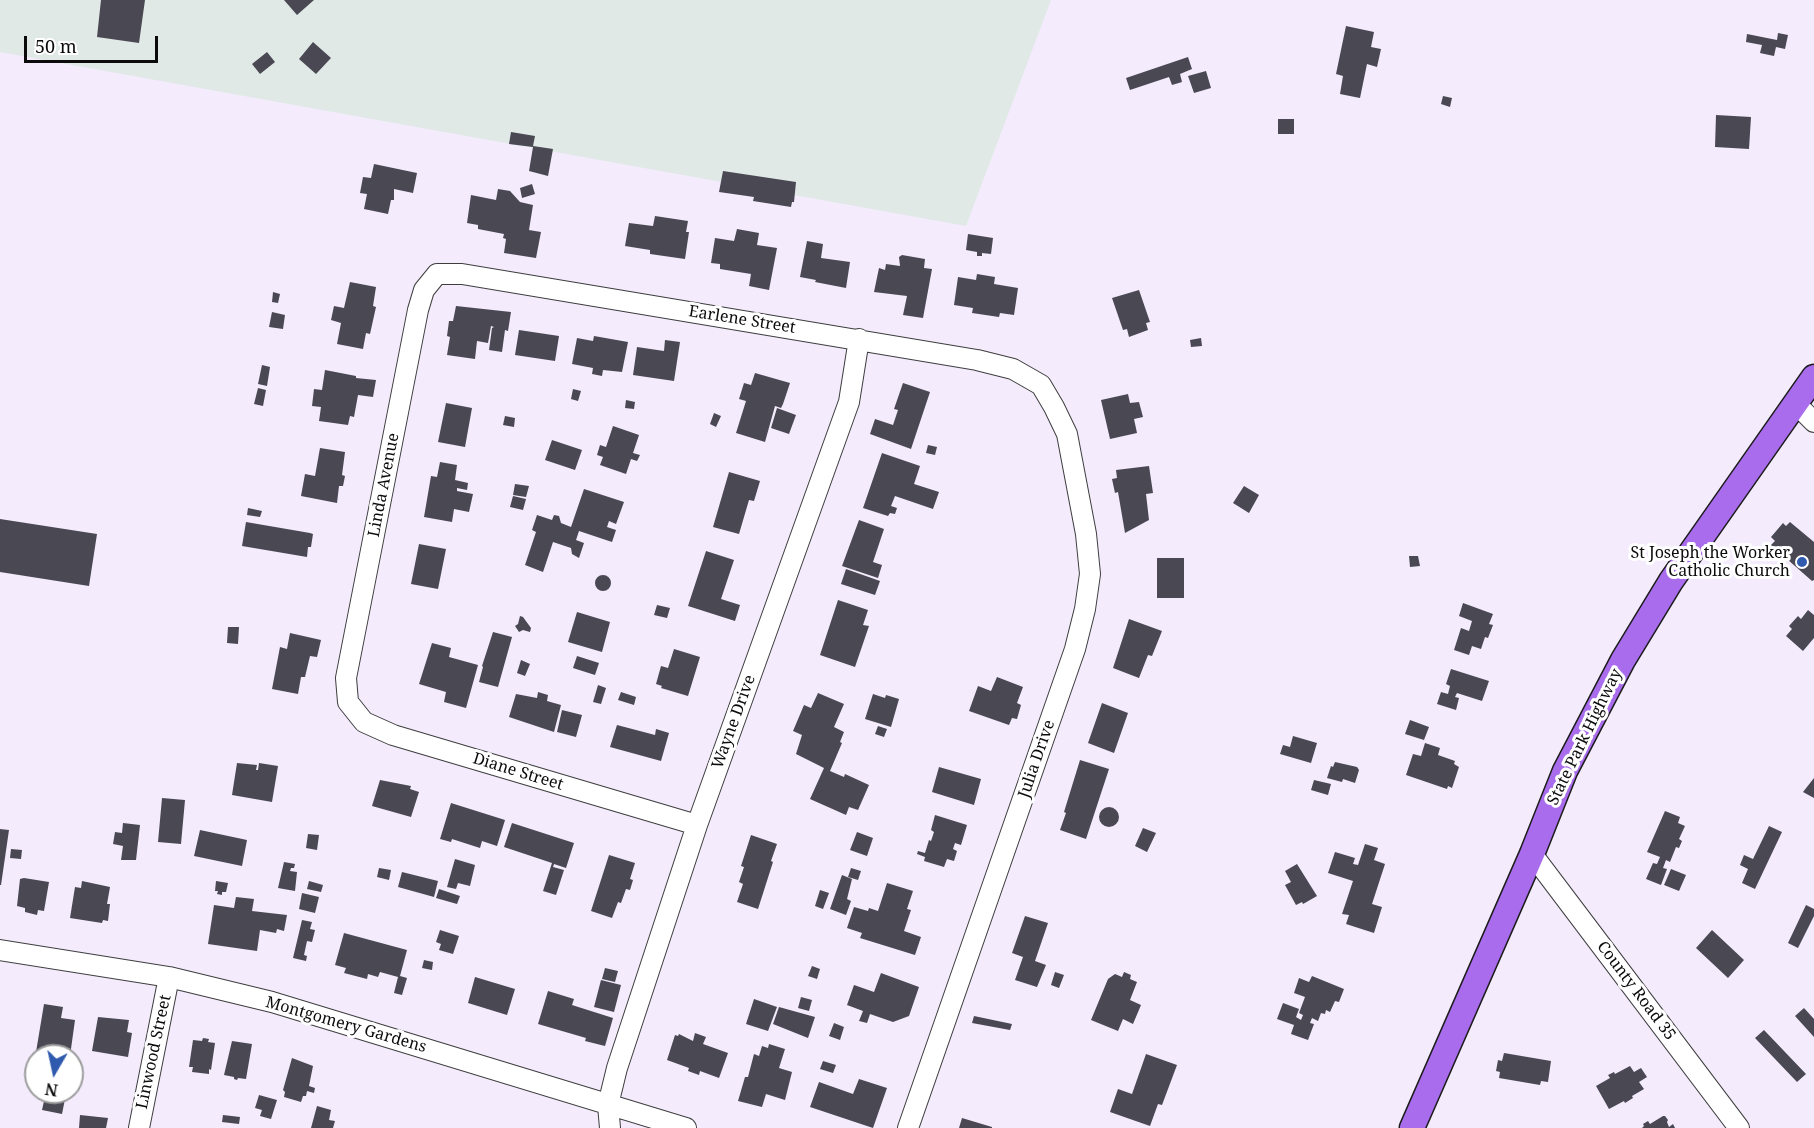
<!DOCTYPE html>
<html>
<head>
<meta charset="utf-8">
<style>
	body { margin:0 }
	#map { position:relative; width:1814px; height:1128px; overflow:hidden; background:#f4ebfd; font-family:"Noto Serif",serif }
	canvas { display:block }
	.north { position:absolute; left:24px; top:1044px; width:60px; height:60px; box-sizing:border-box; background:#fff; border:2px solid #9d9d9d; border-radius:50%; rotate:189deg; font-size:16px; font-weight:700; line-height:24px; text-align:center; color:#0b0b0b }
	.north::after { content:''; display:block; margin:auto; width:21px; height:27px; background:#305aae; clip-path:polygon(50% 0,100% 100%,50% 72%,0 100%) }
	.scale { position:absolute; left:24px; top:36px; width:134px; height:27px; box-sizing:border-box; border:3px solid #0b0b0b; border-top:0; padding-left:8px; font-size:18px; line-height:21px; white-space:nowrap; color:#0b0b0b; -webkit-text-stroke:4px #fff; paint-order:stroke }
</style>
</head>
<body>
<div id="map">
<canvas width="1814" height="1128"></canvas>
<div class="north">N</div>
<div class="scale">50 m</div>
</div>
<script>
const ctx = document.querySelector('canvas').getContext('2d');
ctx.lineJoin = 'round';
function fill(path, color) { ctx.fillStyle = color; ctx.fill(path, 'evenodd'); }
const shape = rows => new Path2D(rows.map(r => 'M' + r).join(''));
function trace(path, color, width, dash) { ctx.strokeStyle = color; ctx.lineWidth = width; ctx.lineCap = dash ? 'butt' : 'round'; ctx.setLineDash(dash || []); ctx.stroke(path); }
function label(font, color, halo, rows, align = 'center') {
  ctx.font = font + ' "Noto Serif",serif'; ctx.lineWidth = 6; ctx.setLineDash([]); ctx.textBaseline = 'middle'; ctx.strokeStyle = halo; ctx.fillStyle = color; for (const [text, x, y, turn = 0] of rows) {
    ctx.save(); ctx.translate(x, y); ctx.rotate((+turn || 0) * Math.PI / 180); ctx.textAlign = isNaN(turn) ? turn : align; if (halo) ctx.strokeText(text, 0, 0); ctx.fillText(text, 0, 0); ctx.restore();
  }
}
fill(shape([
	[0,0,1051,0,966,226,0,52]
]), '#e0e9e6');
fill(shape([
	[101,0,145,0,139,43,97,37],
	[284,0,314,0,297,15],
	[1346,26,1374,32,1371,47,1381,49,1377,67,1367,64,1360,98,1340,94,1343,76,1336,74],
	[1778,33,1788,35,1785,49,1776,47,1774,56,1760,53,1762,45,1746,42,1747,34,1777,40],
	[313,42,331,58,316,74,299,59],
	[267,52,275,62,260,74,252,64],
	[1188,57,1192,69,1180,74,1182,82,1172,85,1169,77,1130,90,1126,78],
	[1206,71,1211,88,1194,93,1188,76],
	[1443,96,1452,98,1450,107,1441,104],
	[1716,115,1751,117,1749,149,1715,147],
	[1278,119,1294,119,1294,134,1278,134],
	[511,132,535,136,533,146,553,149,548,176,529,171,533,147,509,144],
	[374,164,417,173,413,193,394,189,394,200,391,200,388,214,364,209,367,194,360,193,363,177,371,178],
	[723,171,796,182,794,202,792,202,791,207,753,201,754,197,719,192],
	[532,184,535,194,522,198,520,188],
	[498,189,510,191,520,202,533,205,529,230,541,232,536,258,504,253,506,239,503,238,504,234,478,229,478,225,467,223,471,195,496,200],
	[655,216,688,221,686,232,689,232,685,259,650,254,650,250,625,246,629,223,653,226],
	[737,229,759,233,757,245,777,248,769,290,749,286,751,274,720,269,720,264,711,263,715,238,734,241],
	[968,234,993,238,991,254,982,253,982,256,977,256,977,252,966,250],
	[807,241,823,244,821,258,850,262,846,288,815,282,816,280,800,277],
	[902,255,925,259,924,268,932,269,923,318,903,315,907,296,874,292,879,268,885,270,886,264,900,266,899,257],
	[977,274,995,277,994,284,1018,288,1014,315,1000,313,999,317,972,313,973,308,954,305,958,277,976,280],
	[350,282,376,287,373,306,376,307,370,334,366,333,363,349,337,344,341,323,331,320,334,306,344,308],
	[1139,290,1150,322,1146,323,1148,330,1129,337,1127,329,1123,330,1112,298],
	[273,292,280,294,278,303,272,302],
	[456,306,511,312,508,331,505,330,502,352,489,350,492,328,494,327,491,326,488,343,477,341,475,359,447,355,450,337,447,336,449,321,453,321],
	[272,312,285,315,283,329,269,327],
	[519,330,559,336,555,361,515,355],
	[594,336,628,342,622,372,603,370,602,376,592,374,593,368,572,364,577,338,593,341],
	[1201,338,1202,346,1191,347,1190,340],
	[665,340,680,342,674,381,633,375,637,347,664,351],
	[262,365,270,367,267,386,258,384],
	[325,370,356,376,356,378,376,380,373,397,358,395,354,417,350,416,348,425,319,421,321,407,312,406,314,389,322,390],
	[755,373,790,383,783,404,781,408,775,406,765,442,736,433,746,401,739,399,744,383,751,385],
	[903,383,930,392,911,449,870,434,875,419,893,425,898,410,894,409],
	[258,388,266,390,263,406,254,404],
	[573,389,581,391,578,401,571,399],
	[1128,394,1130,403,1139,402,1143,417,1134,419,1137,433,1110,439,1101,400],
	[626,400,635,402,634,409,625,408],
	[446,403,472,408,465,447,438,442],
	[777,408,796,415,789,434,771,428],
	[714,413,721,416,716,427,710,424],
	[505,416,515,418,514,427,503,425],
	[613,426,639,435,633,453,640,455,637,461,631,459,626,474,600,465,603,457,597,455,600,445,606,447],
	[552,440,582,450,575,470,545,460],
	[928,445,937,447,935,455,926,453],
	[320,448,345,452,342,475,345,476,343,486,339,486,337,503,301,496,305,474,315,476],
	[882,453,920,466,914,484,939,492,933,509,895,496,891,506,897,508,895,514,890,513,888,516,863,508],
	[440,462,457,465,455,480,468,483,467,490,457,488,457,491,473,494,469,512,454,509,452,522,424,517,431,476,437,477],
	[1149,466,1153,493,1146,494,1149,520,1125,533,1118,492,1115,493,1112,479,1117,478,1116,470],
	[729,472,760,481,754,501,749,500,739,534,713,527],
	[515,484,529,486,526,497,513,495],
	[1244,486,1259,495,1249,513,1233,503],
	[584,489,624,502,616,524,609,521,607,527,616,530,612,542,579,531,576,540,584,543,579,558,572,554,571,548,553,542,543,572,525,565,536,532,532,530,537,515,552,520,554,515,559,516,561,523,571,527],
	[513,496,526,499,523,510,510,507],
	[248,508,262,511,260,517,247,515],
	[0,519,97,534,89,586,0,572],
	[859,520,884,529,873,562,882,565,878,578,842,566],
	[246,522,310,533,313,534,311,547,308,547,307,557,242,546],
	[1790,522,1814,542,1814,580,1812,581,1771,545,1775,541,1771,537,1783,523,1786,526],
	[419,544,446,549,438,589,411,584],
	[706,551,734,560,721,599,740,605,735,621,688,606],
	[1409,556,1418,556,1420,566,1410,567],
	[1157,558,1184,558,1184,598,1157,598],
	[846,569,880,581,875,595,841,584],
	'595 583a8 8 0 1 1 16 0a8 8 0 1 1-16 0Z',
	[838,600,868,610,863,625,869,626,855,667,820,655],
	[1463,603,1493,614,1489,624,1493,625,1488,638,1485,637,1481,649,1472,646,1469,655,1454,650,1461,628,1469,631,1472,621,1459,616],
	[657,605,670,608,667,618,654,615],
	[1808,610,1814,615,1814,638,1803,651,1786,636,1792,629,1789,626,1798,616,1801,619],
	[577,612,610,622,602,652,568,642],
	[520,616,523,617,531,628,530,632,523,630,519,632,515,626,518,624],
	[1129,619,1162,631,1152,656,1148,655,1139,678,1113,668],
	[228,627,239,627,238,644,227,643],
	[493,632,512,637,498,687,479,682,483,667,482,666],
	[290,633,321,640,317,657,310,656,305,677,301,677,298,694,272,689,280,647,287,649],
	[432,643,451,648,449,657,478,665,466,708,444,702,446,692,419,684],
	[674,649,700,657,688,696,661,688,662,686,656,684,661,666,668,668],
	[577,656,599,663,595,675,573,668],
	[521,660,530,664,525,676,517,673],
	[1451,669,1489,681,1482,701,1457,693,1455,697,1459,698,1456,710,1437,704,1441,692,1448,694,1450,686,1446,684],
	[997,677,1023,687,1017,703,1021,705,1017,719,1012,718,1009,725,969,711,978,686,991,691],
	[598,685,606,688,601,704,593,702],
	[538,692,548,695,547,701,561,705,554,732,509,717,516,694,537,698],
	[621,692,636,697,634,705,618,700],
	[818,693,844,704,834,727,844,732,840,742,842,743,830,771,844,777,845,774,869,785,858,810,849,807,846,815,810,799,824,768,796,754,802,735,793,731,804,705,811,708],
	[873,694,885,698,886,695,899,699,891,727,865,719],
	[1102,703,1128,713,1114,753,1088,743],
	[562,710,582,715,576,737,557,732],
	[1410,720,1429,727,1424,740,1405,734],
	[617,725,655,735,656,729,669,733,661,761,610,747],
	[878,726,887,729,884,737,875,734],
	[1293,736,1317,743,1311,763,1280,754,1283,745,1290,747],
	[1425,743,1440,748,1438,755,1455,761,1454,764,1459,767,1452,788,1448,786,1447,789,1406,775,1413,754,1421,756],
	[1080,760,1109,769,1086,839,1060,830,1066,813,1064,812],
	[1335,762,1357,767,1359,770,1355,783,1343,779,1342,782,1327,778,1331,766,1333,767],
	[237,763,257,765,256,770,258,770,259,763,278,766,272,802,232,795],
	[939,767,981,779,974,805,932,792],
	[1814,778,1814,798,1803,792],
	[380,780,411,786,410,789,419,792,411,817,372,806],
	[1314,780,1331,784,1328,795,1311,790],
	[162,798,185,800,181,844,158,842],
	[451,803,505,820,497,846,482,841,480,848,452,839,451,842,440,839],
	'1099 817a10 10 0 1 1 20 0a10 10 0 1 1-20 0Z',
	[1665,811,1680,817,1678,823,1685,826,1679,839,1682,841,1679,848,1676,847,1670,862,1666,860,1663,868,1667,869,1661,885,1646,879,1653,863,1657,864,1660,857,1647,852],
	[935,815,967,825,961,845,955,843,953,849,957,851,954,861,947,859,944,867,924,861,925,857,917,854,918,851,925,853,929,840,931,841,934,832,931,830],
	[123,823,140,825,136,860,121,860,123,846,113,844,115,832,122,833],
	[512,823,574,843,566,868,554,864,553,867,564,870,556,895,543,891,552,863,504,847],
	[1769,826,1782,832,1755,889,1742,883,1748,869,1740,865,1744,855,1753,859],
	[1143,828,1156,833,1147,852,1135,846],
	[0,829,9,830,1,885,0,885],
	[200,830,247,840,242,866,194,856],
	[857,832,873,838,867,856,850,850],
	[308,834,319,835,317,850,306,848],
	[751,835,777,844,771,861,773,862,758,909,737,902,743,884,739,882,744,867,741,866],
	[1365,844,1378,848,1374,860,1385,864,1372,904,1382,907,1374,933,1346,924,1349,915,1342,914,1353,881,1328,873,1335,852,1355,858,1353,864,1358,865],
	[11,849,22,850,21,859,10,858],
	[609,855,635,863,630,879,633,880,630,890,626,889,621,903,618,902,612,918,591,911],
	[455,859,475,865,470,886,458,883,456,889,447,887],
	[284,862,295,864,294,868,291,868,290,871,297,872,295,891,278,888],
	[1297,864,1317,896,1303,904,1302,902,1296,905,1285,885,1291,882,1285,871],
	[379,868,391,870,389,880,377,877],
	[851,868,861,871,858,880,848,877],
	[1671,869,1686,875,1679,891,1664,885],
	[402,872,438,881,434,897,398,887],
	[842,875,852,879,847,899,851,901,846,915,830,909],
	[24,878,49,882,44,911,38,910,37,915,25,912,25,908,17,906,20,879],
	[82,881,110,887,107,904,110,904,108,921,103,920,102,923,70,918,75,887,81,888],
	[216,881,228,883,226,892,222,892,222,895,217,894,218,891,215,891],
	[309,881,323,885,321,892,307,889],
	[887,883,913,891,907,909,911,910,904,931,921,937,915,955,860,938,862,933,847,928,854,907,868,911,869,908,878,911],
	[439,889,460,896,457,904,436,898],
	[820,890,829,893,823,909,815,906],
	[302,893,319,897,315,913,299,909],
	[236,897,254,899,252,911,287,915,284,931,277,929,276,933,260,930,257,951,208,944,214,905,234,908],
	[1806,905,1814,909,1814,916,1798,948,1788,943],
	[1025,916,1048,923,1035,961,1046,965,1037,987,1015,980,1023,957,1012,953],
	[302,920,312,922,310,929,315,930,312,942,307,941,304,955,307,956,306,961,293,958],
	[440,930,459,936,453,954,439,950,441,944,436,942],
	[1712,930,1744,960,1728,978,1696,948],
	[344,933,407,950,400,976,407,978,402,995,394,993,398,977,380,972,378,977,368,974,367,979,344,973,346,968,335,965],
	[424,960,433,962,432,970,422,968],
	[812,966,820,969,817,979,808,976],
	[605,968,618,971,615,982,602,979],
	[1055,972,1064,975,1059,988,1051,985],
	[1124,972,1131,975,1130,979,1137,982,1130,1000,1141,1005,1133,1024,1123,1019,1118,1031,1091,1020,1108,979,1115,974,1122,977],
	[881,973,919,987,909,1016,893,1022,870,1014,867,1023,859,1021,863,1011,847,1005,854,985,874,992],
	[1312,976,1344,989,1339,1002,1335,1001,1330,1012,1326,1010,1325,1014,1321,1013,1318,1021,1312,1018,1310,1023,1314,1024,1308,1040,1291,1034,1294,1025,1277,1019,1283,1003,1299,1009,1296,1017,1301,1020,1303,1015,1299,1013,1305,997,1294,993,1299,978,1309,982],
	[475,977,515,989,507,1015,468,1003],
	[601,980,621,985,614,1012,594,1007],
	[548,991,574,999,572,1005,613,1018,605,1046,585,1041,586,1038,538,1024],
	[801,997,812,1000,809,1011,798,1008],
	[754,999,777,1007,768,1031,746,1024],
	[44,1004,63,1007,61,1018,75,1020,70,1056,36,1052],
	[779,1007,815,1017,808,1038,773,1024],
	[1804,1008,1814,1019,1814,1037,1795,1016],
	[974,1016,1012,1024,1010,1030,972,1023],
	[98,1017,129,1020,127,1032,132,1033,128,1057,92,1051],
	[834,1023,844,1027,840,1040,829,1036],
	[1764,1030,1806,1074,1797,1082,1755,1038],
	[695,1033,706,1037,703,1044,728,1053,719,1078,700,1071,699,1075,688,1071,689,1068,667,1060,675,1035,678,1036,679,1034,693,1041],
	[203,1038,209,1039,208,1042,215,1043,211,1070,209,1069,209,1074,192,1072,193,1067,189,1067,193,1040,202,1041],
	[232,1041,252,1044,246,1079,238,1078,237,1080,234,1079,234,1077,224,1075],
	[769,1044,785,1049,779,1068,792,1072,785,1100,766,1094,762,1107,738,1101,745,1077,748,1077,754,1054,759,1056,762,1046,768,1048],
	[34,1053,45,1055,36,1056,36,1083,29,1082],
	[1504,1053,1551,1061,1548,1082,1541,1081,1540,1085,1499,1078,1500,1072,1496,1071,1498,1060,1502,1061],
	[1146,1054,1177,1065,1162,1105,1158,1104,1150,1126,1110,1112,1118,1089,1132,1094],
	[292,1058,313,1066,309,1086,315,1088,314,1093,307,1091,306,1096,303,1096,301,1102,284,1097,285,1092,283,1090],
	[823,1061,836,1065,833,1073,820,1069],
	[1630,1066,1634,1072,1641,1068,1647,1077,1639,1082,1644,1089,1632,1096,1633,1098,1625,1103,1624,1101,1609,1109,1596,1086,1610,1078,1608,1075,1614,1072,1615,1074],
	[859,1079,887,1088,873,1128,810,1107,819,1082,853,1094],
	[46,1092,66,1094,62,1114,42,1110],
	[259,1095,277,1100,271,1119,260,1116,262,1110,255,1108],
	[317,1106,331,1110,329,1120,335,1121,333,1128,311,1128],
	[80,1115,108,1118,106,1128,79,1128],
	[223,1115,240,1117,239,1124,222,1122],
	[1663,1116,1665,1116,1668,1120,1667,1122,1669,1127,1673,1124,1675,1128,1642,1128,1644,1126,1643,1124,1648,1121,1650,1124],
	[962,1118,992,1127,992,1128,959,1128]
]), '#4a4853');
const minor = shape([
	[1795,403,1814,422],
	[697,825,393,735,364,722,348,702,346,678,418,310,424,290,437,274,462,274,977,360,1013,369,1041,385,1054,407,1067,434,1086,534,1090,574,1085,609,1075,649,908,1128],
	[1532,854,1739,1128],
	[0,950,169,977,272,1002,686,1128],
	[139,1128,169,977],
	[610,1128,608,1105,617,1068,697,825,849,402,859,339]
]);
const major = shape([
	[1412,1128,1532,854,1565,771,1623,660,1671,581,1814,377]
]);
trace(minor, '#3e3e3e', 22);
trace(major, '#1c1c1c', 27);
trace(minor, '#fff', 20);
trace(major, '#a86cec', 24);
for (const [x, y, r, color] of [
	[1802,562,6,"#305aae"]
]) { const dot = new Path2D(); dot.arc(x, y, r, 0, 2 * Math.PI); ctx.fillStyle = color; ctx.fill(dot); trace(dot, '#fff', 2); }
label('16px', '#0b0b0b', '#fff', [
	["Earlene Street",742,320,9],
	["Linda Avenue",384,485,-79],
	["Wayne Drive",734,722,-70],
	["State Park Highway",1585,737,-64],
	["Julia Drive",1037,759,-71],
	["Diane Street",518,772,17],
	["County Road 35",1636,991,53],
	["Montgomery Gardens",346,1025,16],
	["Linwood Street",154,1052,-78]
]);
label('16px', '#0b0b0b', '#fff', [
	["St Joseph the Worker",1790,553],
	["Catholic Church",1790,571]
], 'right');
</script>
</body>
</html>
